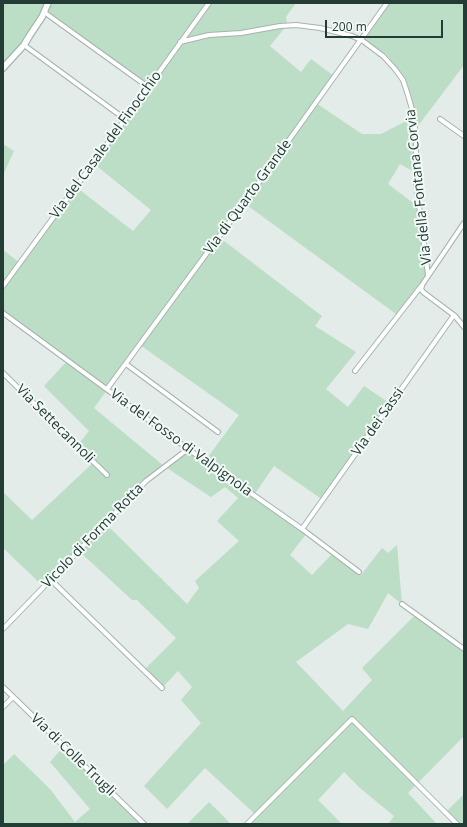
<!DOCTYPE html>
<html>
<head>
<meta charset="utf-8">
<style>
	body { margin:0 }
	#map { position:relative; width:467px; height:827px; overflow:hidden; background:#e3ece8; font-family:"Open Sans",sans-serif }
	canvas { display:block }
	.frame { position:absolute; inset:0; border:4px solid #233d36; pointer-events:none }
	.scale { position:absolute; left:325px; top:20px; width:118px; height:18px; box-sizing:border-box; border:2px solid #233d36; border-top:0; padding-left:5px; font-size:12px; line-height:14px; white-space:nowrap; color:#233d36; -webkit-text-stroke:3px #f3f9f6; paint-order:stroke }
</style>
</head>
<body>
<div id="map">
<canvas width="467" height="827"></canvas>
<div class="frame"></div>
<div class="scale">200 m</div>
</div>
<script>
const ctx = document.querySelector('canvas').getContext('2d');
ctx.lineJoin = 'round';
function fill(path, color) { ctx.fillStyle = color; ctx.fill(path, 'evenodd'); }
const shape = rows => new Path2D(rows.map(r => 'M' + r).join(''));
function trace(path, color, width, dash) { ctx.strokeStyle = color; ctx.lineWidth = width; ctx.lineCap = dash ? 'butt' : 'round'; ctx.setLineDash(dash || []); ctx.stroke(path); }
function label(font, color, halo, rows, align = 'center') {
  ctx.font = font + ' "Open Sans",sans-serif'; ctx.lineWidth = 4; ctx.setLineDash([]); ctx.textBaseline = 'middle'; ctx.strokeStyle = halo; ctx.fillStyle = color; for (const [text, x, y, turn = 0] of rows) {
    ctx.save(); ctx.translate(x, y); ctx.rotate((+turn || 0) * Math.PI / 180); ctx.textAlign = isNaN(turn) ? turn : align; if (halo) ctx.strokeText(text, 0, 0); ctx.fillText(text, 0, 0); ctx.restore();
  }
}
fill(shape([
	[3,3,296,3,286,17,287,25,270,46,301,72,311,59,334,76,316,103,362,134,381,134,414,117,416,173,400,164,388,184,421,209,428,275,422,285,396,314,244,203,219,237,322,316,315,326,356,352,326,389,348,407,364,386,391,404,323,500,274,466,254,495,307,533,290,555,312,575,333,553,361,575,382,548,388,553,397,545,402,604,388,593,368,629,348,624,296,662,343,711,372,680,362,668,416,614,464,649,464,736,408,793,437,824,388,824,394,816,360,788,344,772,318,800,342,824,247,824,256,815,205,768,167,809,144,786,201,723,181,700,192,687,178,671,162,688,144,670,176,638,137,600,132,600,79,551,44,587,3,548,3,492,32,520,94,462,77,446,89,431,44,386,68,360,3,313,3,286,76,187,133,231,151,210,93,163,148,88,44,12,35,28,3,68],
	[140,345,239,415,205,461,188,449,164,466,94,408],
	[164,466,211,497,225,487,238,498,217,521,239,541,195,581,199,588,187,604,111,529,102,527],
	[389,3,464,3,464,65,418,126,411,95,407,83,402,74,386,54,365,40,364,38],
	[3,144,14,151,3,175],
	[3,250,19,262,3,285],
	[64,746,144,824,3,824,3,765,14,754,50,789,75,822,90,809,50,762],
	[464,794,464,824,457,824,446,812],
	[209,802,231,824,187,824]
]), '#bcddc6');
const minor = shape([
	[44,12,148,87],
	[180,42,209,35,241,33,280,26,296,25,320,28,352,36,363,41,383,56,395,69,403,80,408,95,413,113,416,137,416,182,428,275],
	[24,45,125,119],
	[440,119,464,136],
	[3,286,108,143,209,3],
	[422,286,421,289,423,292,455,316,464,327],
	[3,313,188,449,302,529,359,572],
	[126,364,218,432],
	[355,371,422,285,464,223],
	[3,373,107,475],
	[107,389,254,189,387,3],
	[302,529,454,315],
	[51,580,162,688],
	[402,604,464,649],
	[3,629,146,481,188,449],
	[3,687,144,824],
	[3,707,13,697],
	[247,824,352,719,457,824]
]);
const secondary = shape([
	[3,68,24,45,30,35,42,17,48,3]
]);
trace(minor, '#a6b4af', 6);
trace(secondary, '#a1b8b0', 8);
trace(minor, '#fff', 4);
trace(secondary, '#fff', 5.5);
label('14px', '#233d36', '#f3f9f6', [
	["Via del Casale del Finocchio",106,145,-54],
	["Via della Fontana Corvia",419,187,-96],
	["Via di Quarto Grande",248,197,-54],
	["Via dei Sassi",378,422,-55],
	["Via Settecannoli",55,424,45],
	["Via del Fosso di Valpignola",181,443,36],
	["Vicolo di Forma Rotta",93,536,-46],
	["Via di Colle Trugli",73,755,44]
]);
</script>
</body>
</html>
